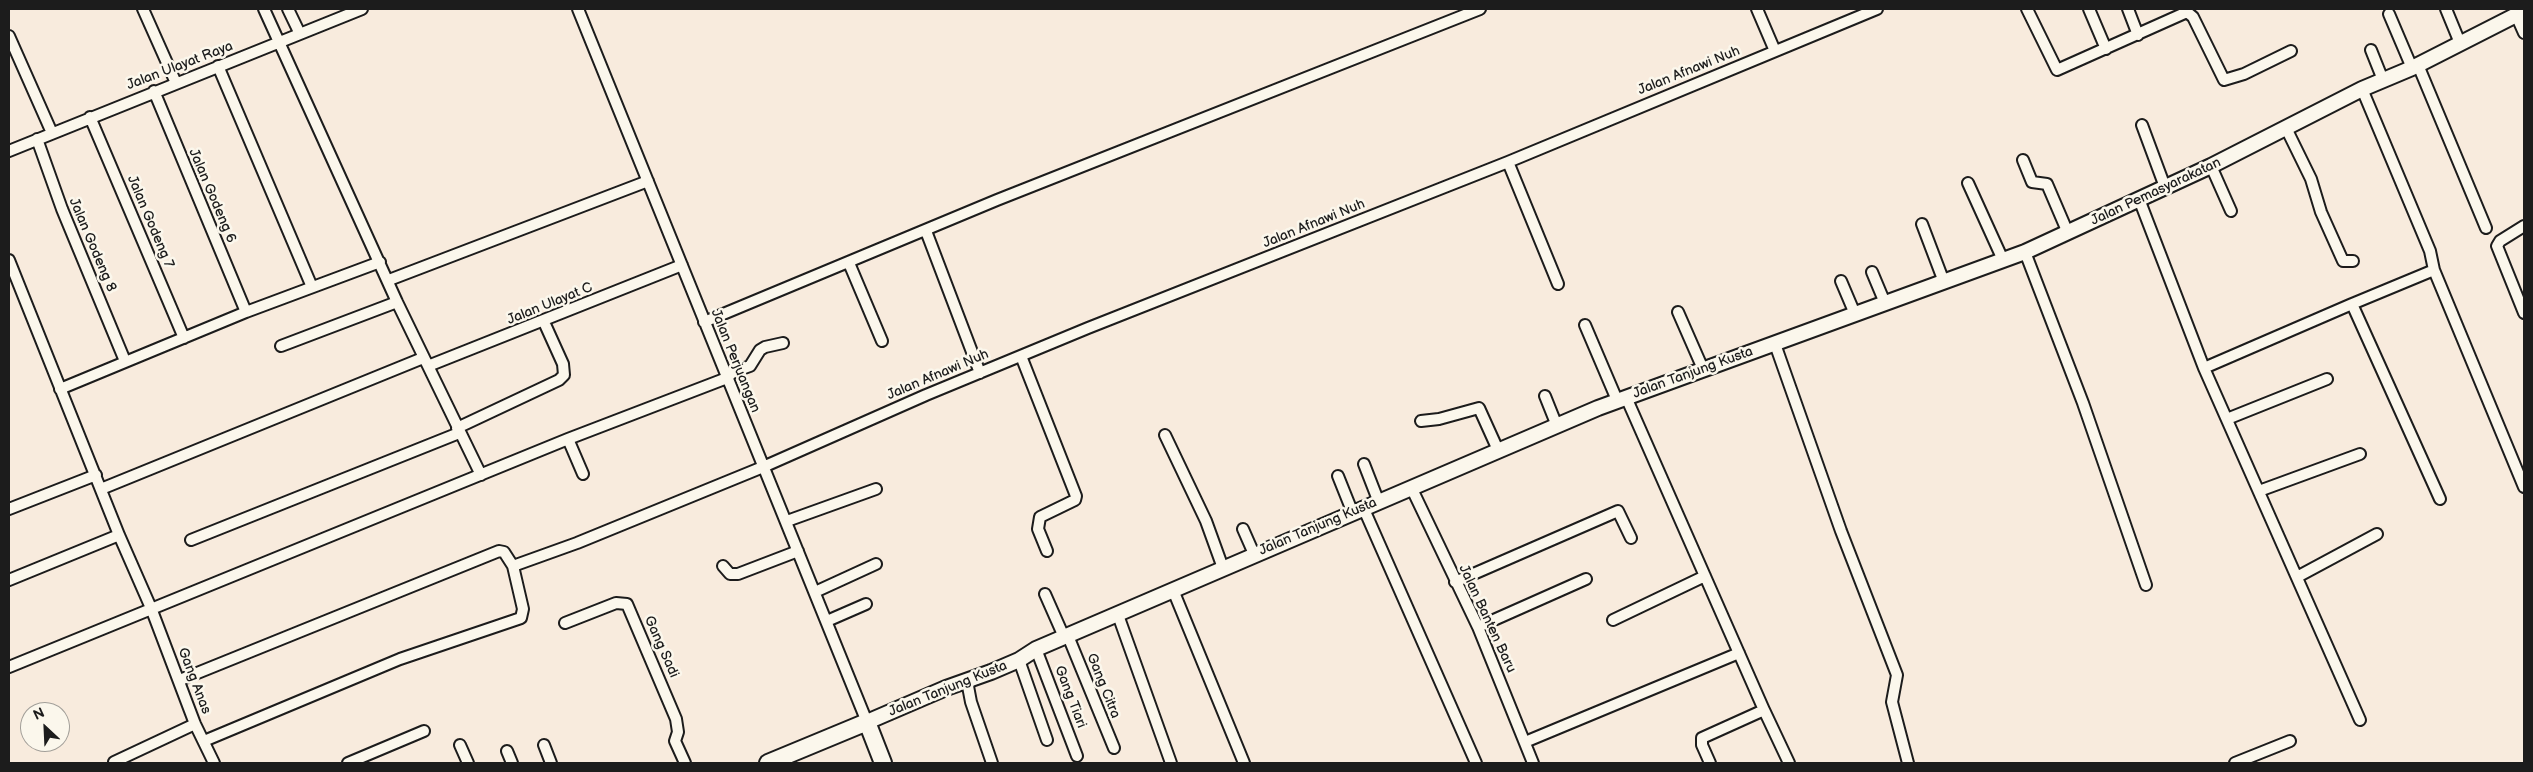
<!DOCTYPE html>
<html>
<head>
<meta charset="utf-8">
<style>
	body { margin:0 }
	#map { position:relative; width:2533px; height:772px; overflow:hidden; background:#f8ebdd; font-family:"Balsamiq Sans",sans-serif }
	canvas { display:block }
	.frame { position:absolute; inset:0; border:10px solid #1c1c1c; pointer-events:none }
	.north { position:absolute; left:20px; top:702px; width:50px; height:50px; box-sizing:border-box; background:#fbf7ec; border:1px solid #a29f99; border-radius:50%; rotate:335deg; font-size:14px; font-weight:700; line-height:20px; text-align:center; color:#1c1c1c }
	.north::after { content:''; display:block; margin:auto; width:18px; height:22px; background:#1c1c1c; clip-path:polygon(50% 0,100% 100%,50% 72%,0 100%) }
</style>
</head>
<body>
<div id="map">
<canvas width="2533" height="772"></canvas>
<div class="frame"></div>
<div class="north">N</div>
</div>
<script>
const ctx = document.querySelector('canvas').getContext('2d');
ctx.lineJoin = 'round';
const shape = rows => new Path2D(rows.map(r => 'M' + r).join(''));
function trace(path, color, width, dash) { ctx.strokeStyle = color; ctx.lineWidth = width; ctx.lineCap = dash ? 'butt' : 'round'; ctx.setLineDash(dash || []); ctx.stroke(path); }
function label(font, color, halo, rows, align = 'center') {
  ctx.font = font + ' "Balsamiq Sans",sans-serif'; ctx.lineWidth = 5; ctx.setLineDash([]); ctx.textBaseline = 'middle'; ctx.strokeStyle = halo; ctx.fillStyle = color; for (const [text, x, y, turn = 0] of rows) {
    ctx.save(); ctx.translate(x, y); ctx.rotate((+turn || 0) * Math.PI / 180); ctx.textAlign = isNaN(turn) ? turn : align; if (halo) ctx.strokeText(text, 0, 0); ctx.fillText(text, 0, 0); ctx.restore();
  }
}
const minor = shape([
	[143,9,176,83],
	[264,9,397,302,481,475],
	[288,9,300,34],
	[578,9,867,722],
	[1757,9,1775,51],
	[2027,9,2057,70,2187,12,2193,17,2224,80,2244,74,2291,51],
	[2089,9,2106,49],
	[2128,9,2138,35],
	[2446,9,2460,43],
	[2389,14,2412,68],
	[2516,15,2524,33],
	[9,36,52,133],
	[2371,50,2383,80],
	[2418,65,2486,228],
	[218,66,312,287],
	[2362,89,2430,251,2434,270,2524,487],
	[154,91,246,312],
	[90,117,184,338],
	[2142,125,2165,187],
	[2286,128,2311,179,2321,212,2343,261,2353,261],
	[37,139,62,209,125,361],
	[9,151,362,9],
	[2023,160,2032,182,2047,184,2068,233],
	[1508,162,1558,284],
	[2211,166,2231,211],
	[1968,183,2003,260],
	[2139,199,2204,368,2360,720],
	[1922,224,1944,282],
	[2524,226,2500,241,2497,246,2524,313],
	[926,231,980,373],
	[2025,252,2083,403,2146,585],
	[9,260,119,535,151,608,195,724,214,763],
	[849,263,882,341],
	[1872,272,1885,303],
	[389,280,648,181],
	[1841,281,1855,314],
	[2352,304,2434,270],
	[1678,312,1703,369],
	[704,322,997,200,1480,9],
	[1585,325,1617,400],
	[1775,344,1841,531,1897,675,1892,702,1908,763],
	[281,346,397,302],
	[1021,356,1076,496,1075,500,1040,517,1038,529,1047,551],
	[428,366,682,265],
	[2204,368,2352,304,2440,499],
	[60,389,246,312,380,262],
	[1545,396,1557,426],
	[1626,397,1764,710,1702,738,1702,745,1710,763],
	[2227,419,2327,379],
	[1421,421,1439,419,1479,408,1498,450],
	[457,428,559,380,564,375,563,364,544,322],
	[1165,435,1206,521,1223,568],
	[568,439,583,474],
	[1364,464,1378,500],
	[1338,476,1352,511],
	[1411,487,1478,627,1533,763],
	[101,489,423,358],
	[2259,491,2360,454],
	[1363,507,1476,763],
	[9,509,96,475],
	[787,521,876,489],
	[1243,529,1254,554],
	[191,540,459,433],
	[513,566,577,543,763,467,926,395,1088,328,1508,162,1877,9],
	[723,566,730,574,738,574,798,551],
	[2297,577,2377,534],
	[9,580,119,535],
	[1455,582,1618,511,1631,538],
	[1173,590,1244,763],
	[815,592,876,564],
	[1045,594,1064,637],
	[1118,615,1171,763],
	[1613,620,1705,576],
	[827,621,866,604],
	[565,623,616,603,627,604,676,719,678,732,675,741,685,763],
	[1478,627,1586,579],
	[1068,636,1114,748],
	[1036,649,1077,756],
	[1019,660,1047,740],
	[9,667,568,439,727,378,733,372,750,366,760,350,765,347,783,343],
	[180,680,499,551,504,552,513,566,523,609,521,618,400,659,204,741],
	[967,681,971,702,992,763],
	[1764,710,1789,763],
	[1525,742,1739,653],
	[460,745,468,763],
	[544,745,551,763],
	[507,751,512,763],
	[114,762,195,724],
	[348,763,424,731],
	[2235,763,2290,741]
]);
const tertiary = shape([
	[867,722,946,688,991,672,1019,660,1036,649,1598,408,2025,252,2211,166,2362,89,2412,68,2524,11]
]);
const primary = shape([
	[768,763,867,722,883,763]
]);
trace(minor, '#1c1c1c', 14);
trace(tertiary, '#1c1c1c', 18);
trace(primary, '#1c1c1c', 20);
trace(minor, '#fbf7ec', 10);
trace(tertiary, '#fbf7ec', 14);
trace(primary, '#fbf7ec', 16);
label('14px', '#1c1c1c', '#fbf7ec', [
	["Jalan Ulayat Raya",180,66,-21],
	["Jalan Afnawi Nuh",1689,71,-22],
	["Jalan Pemasyarakatan",2156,192,-25],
	["Jalan Godeng 6",212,196,67],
	["Jalan Godeng 7",150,222,67],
	["Jalan Afnawi Nuh",1314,224,-22],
	["Jalan Godeng 8",92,245,67],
	["Jalan Ulayat C",550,304,-22],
	["Jalan Perjuangan",735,361,68],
	["Jalan Tanjung Kusta",1693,373,-20],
	["Jalan Afnawi Nuh",938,375,-23],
	["Jalan Tanjung Kusta",1318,527,-23],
	["Jalan Banten Baru",1487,619,65],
	["Gang Sadi",661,647,66],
	["Gang Anas",194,681,69],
	["Gang Citra",1103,686,68],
	["Jalan Tanjung Kusta",948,689,-22],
	["Gang Tiari",1070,697,69]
]);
</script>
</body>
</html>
